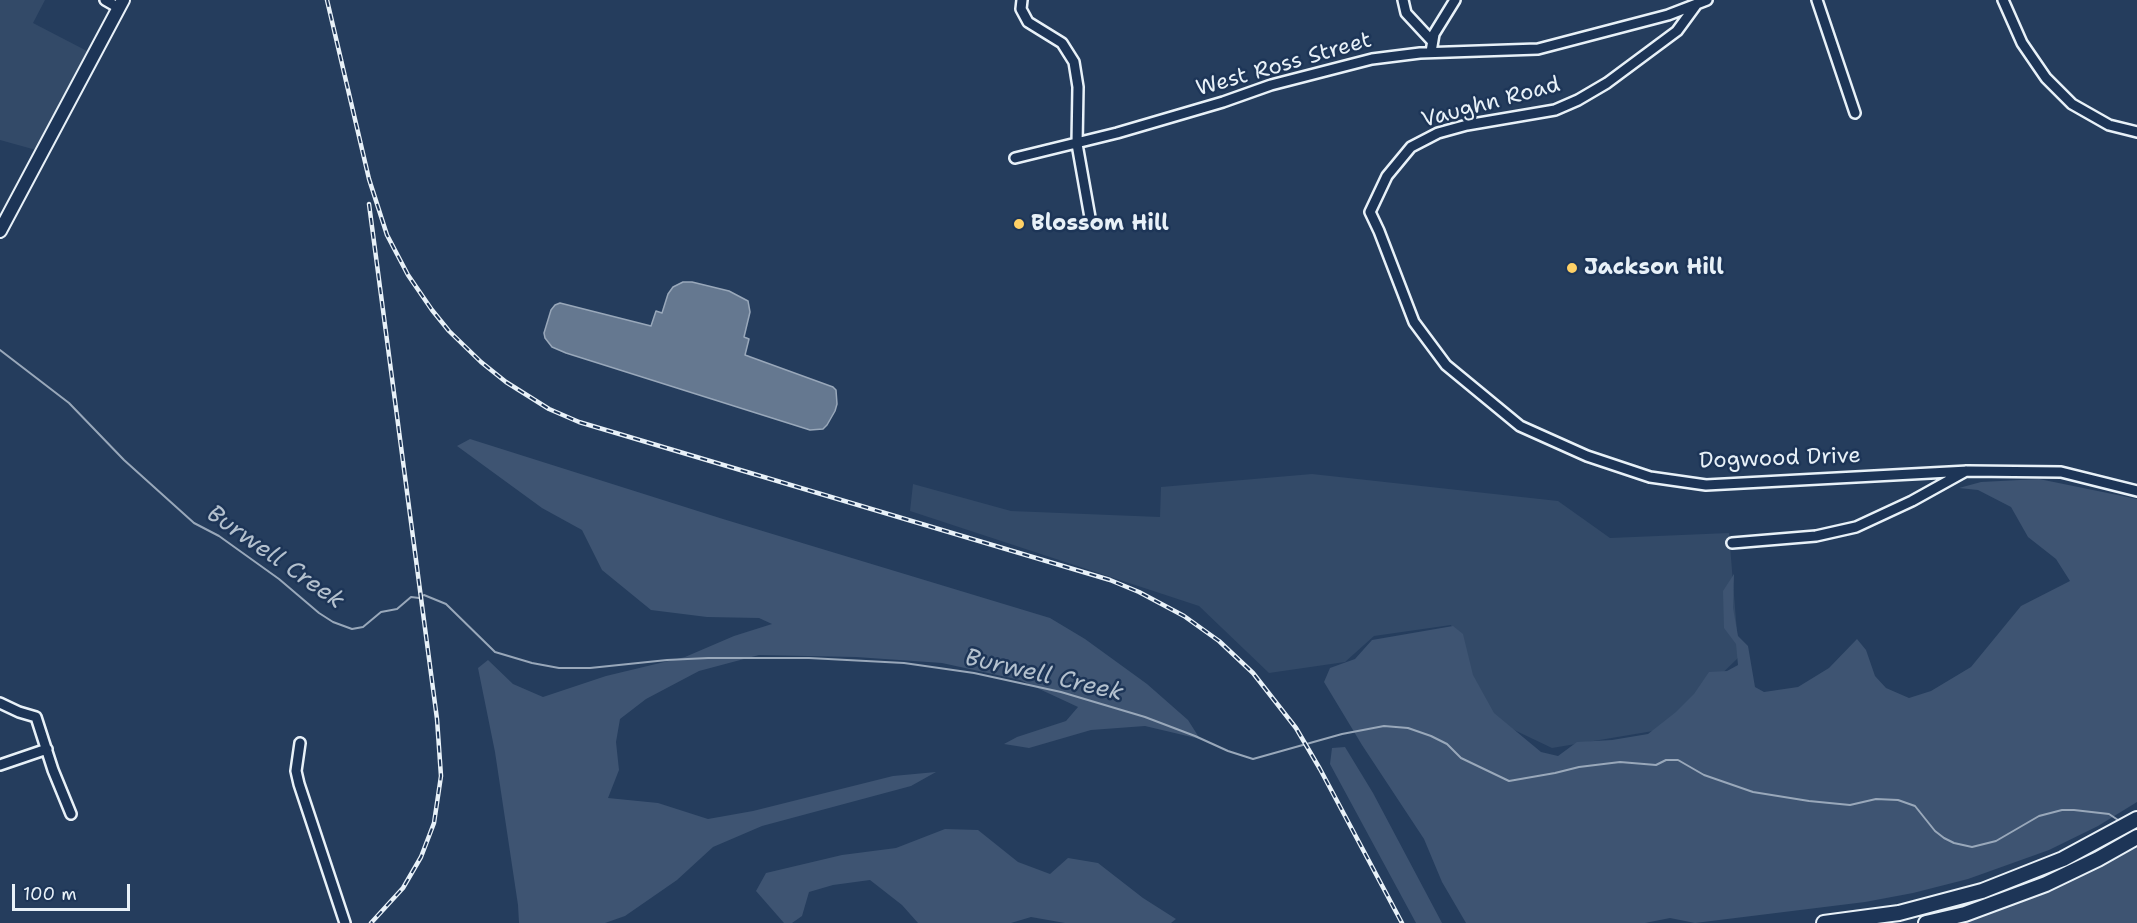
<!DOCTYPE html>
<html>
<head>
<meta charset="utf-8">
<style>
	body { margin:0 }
	#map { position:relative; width:2137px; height:923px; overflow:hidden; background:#253d5d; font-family:"Shantell Sans",sans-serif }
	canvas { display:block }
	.scale { position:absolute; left:12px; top:884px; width:118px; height:27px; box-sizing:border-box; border:3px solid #e8f1f8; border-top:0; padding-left:8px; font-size:18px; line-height:21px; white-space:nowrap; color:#e8f1f8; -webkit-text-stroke:4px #1d3557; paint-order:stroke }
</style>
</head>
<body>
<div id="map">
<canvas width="2137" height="923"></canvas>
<div class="scale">100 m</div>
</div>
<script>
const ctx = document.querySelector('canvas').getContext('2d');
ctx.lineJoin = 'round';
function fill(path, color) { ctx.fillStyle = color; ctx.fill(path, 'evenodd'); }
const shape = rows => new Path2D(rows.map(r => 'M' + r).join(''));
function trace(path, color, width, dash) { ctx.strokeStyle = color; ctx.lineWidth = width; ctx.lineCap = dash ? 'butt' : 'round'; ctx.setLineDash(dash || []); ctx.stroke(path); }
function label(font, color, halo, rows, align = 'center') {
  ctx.font = font + ' "Shantell Sans",sans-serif'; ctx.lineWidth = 5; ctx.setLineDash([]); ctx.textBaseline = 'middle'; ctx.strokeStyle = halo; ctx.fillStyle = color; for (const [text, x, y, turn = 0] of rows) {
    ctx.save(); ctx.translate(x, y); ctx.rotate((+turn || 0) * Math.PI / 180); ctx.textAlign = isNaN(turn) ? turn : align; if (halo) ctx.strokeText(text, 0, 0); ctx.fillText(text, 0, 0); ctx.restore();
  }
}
fill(shape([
	[0,0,45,0,33,23,87,51,36,150,0,140],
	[1312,474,1558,501,1610,538,1729,533,1739,657,1665,729,1552,748,1491,719,1451,625,1374,636,1345,662,1269,673,1199,606,910,511,913,484,1011,511,1160,517,1161,487]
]), '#334a68');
fill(shape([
	[470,439,723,519,1050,618,1085,639,1147,684,1188,720,1200,739,1145,726,1091,730,1029,748,1004,744,1017,737,1066,721,1078,707,1020,680,942,663,856,657,759,655,699,671,646,699,620,719,616,742,619,770,608,798,658,803,708,819,753,811,893,776,936,772,911,786,762,826,713,847,677,880,625,916,605,923,519,923,518,905,495,752,478,668,488,660,513,684,543,697,606,676,685,657,734,636,772,624,759,618,707,617,651,610,602,570,582,530,542,508,457,446],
	[2039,479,2137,499,2137,802,2098,826,2049,850,1968,879,1913,893,1865,902,1695,923,1670,918,1645,923,1466,923,1442,882,1424,839,1362,745,1324,682,1330,668,1355,659,1372,640,1453,626,1463,634,1473,675,1494,713,1541,752,1558,756,1577,742,1612,740,1648,734,1676,712,1694,694,1709,672,1727,671,1738,665,1736,644,1724,628,1723,591,1734,574,1733,608,1738,636,1748,646,1755,687,1764,692,1798,687,1829,668,1857,639,1866,650,1875,676,1886,688,1909,698,1931,691,1971,667,2021,606,2070,581,2056,559,2028,537,2011,507,1978,490,1959,488,1981,482],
	[1345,747,1373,793,1442,923,1416,923,1330,764,1332,748],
	[945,829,978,830,1018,862,1050,874,1068,858,1098,863,1143,898,1176,919,1171,923,1065,923,1031,917,1011,923,918,923,902,905,870,880,833,885,809,892,802,916,792,923,784,923,756,891,766,873,842,855,896,848],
	[2137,846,2137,923,1949,923,2113,856,2114,860]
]), '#3e5472');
const water = shape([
	[683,282,692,282,729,291,748,301,750,312,744,337,749,339,745,355,833,387,836,390,837,404,835,411,827,425,823,429,810,430,566,353,552,347,545,338,544,333,551,310,555,305,560,303,651,326,656,311,662,313,668,294,673,287,683,282]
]);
fill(water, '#657890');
trace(water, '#99a8ba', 1.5);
trace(shape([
	[0,350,69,403,124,460,194,523,219,536,279,579,319,613,333,622,352,629,363,627,381,612,397,609,411,597,419,598,424,595,446,604,495,652,532,663,559,668,590,668,667,660,708,658,809,658,904,663,974,673,1061,692,1145,717,1195,736,1228,751,1253,759,1342,734,1384,726,1408,728,1431,736,1447,744,1461,758,1509,781,1555,773,1579,767,1620,762,1656,765,1666,760,1678,760,1704,775,1753,792,1809,801,1850,805,1876,799,1898,800,1915,806,1935,831,1944,838,1954,843,1972,847,1996,841,2039,816,2062,810,2074,810,2109,814,2121,822]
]), '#99a8ba', 2);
const minor = shape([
	[105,0,119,8],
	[1022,0,1021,9,1028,22,1062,43,1074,62,1078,87,1077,144,1091,223],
	[1403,0,1406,13,1432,41],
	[1817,0,1855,113],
	[2003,0,2022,43,2046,78,2072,104,2109,125,2137,132],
	[1696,5,1677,31,1607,83,1578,100,1555,110,1467,125,1438,133,1411,147,1387,176,1370,212,1379,231,1414,322,1446,365,1520,426,1587,456,1650,477,1706,485,1968,471,2061,472,2137,491],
	[1431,52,1434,34,1455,0],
	[1015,158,1117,133,1223,102,1271,85,1372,59,1420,53,1538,49,1668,15,1707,0],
	[1732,543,1816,536,1856,527,1912,501,1966,471],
	[0,703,19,712,36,717,53,770,71,814],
	[300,743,296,771,299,784,345,923],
	[0,765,47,749]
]);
const tertiary = shape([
	[0,231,123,0]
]);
const secondary = shape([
	[1824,923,1899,913,1982,891,2063,859,2137,819],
	[1926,923,1965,914,2046,884,2098,859,2137,837]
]);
trace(minor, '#e8f1f8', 14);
trace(tertiary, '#e8f1f8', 16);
trace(secondary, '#e8f1f8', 18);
trace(minor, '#1d3557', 9);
trace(tertiary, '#1d3557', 12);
trace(secondary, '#1d3557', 14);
const rail = shape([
	[327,0,369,179,387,235,408,275,432,310,449,331,481,362,506,382,549,409,579,422,1110,580,1139,592,1184,616,1219,641,1253,673,1296,728,1320,769,1402,923],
	[369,204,437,719,441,776,434,823,421,857,403,888,371,923]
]);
trace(rail, '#e8f1f8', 4.5);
trace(rail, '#1d3557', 2, [7]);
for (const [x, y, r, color] of [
	[1019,224,6,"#ffd166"],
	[1572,268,6,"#ffd166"]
]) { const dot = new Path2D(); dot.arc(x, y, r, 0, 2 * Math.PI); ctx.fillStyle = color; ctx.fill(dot); trace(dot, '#1d3557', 2); }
label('22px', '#e8f1f8', '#1d3557', [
	["West Ross Street",1284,65,-16],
	["Vaughn Road",1491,103,-15],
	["Dogwood Drive",1780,459,-2]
]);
label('bold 22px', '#e8f1f8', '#1d3557', [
	["Blossom Hill",1031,224],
	["Jackson Hill",1584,268]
], 'left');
label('italic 24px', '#b4c1ce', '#1d3557', [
	["Burwell Creek",275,558,35],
	["Burwell Creek",1044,676,13]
]);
</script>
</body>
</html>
